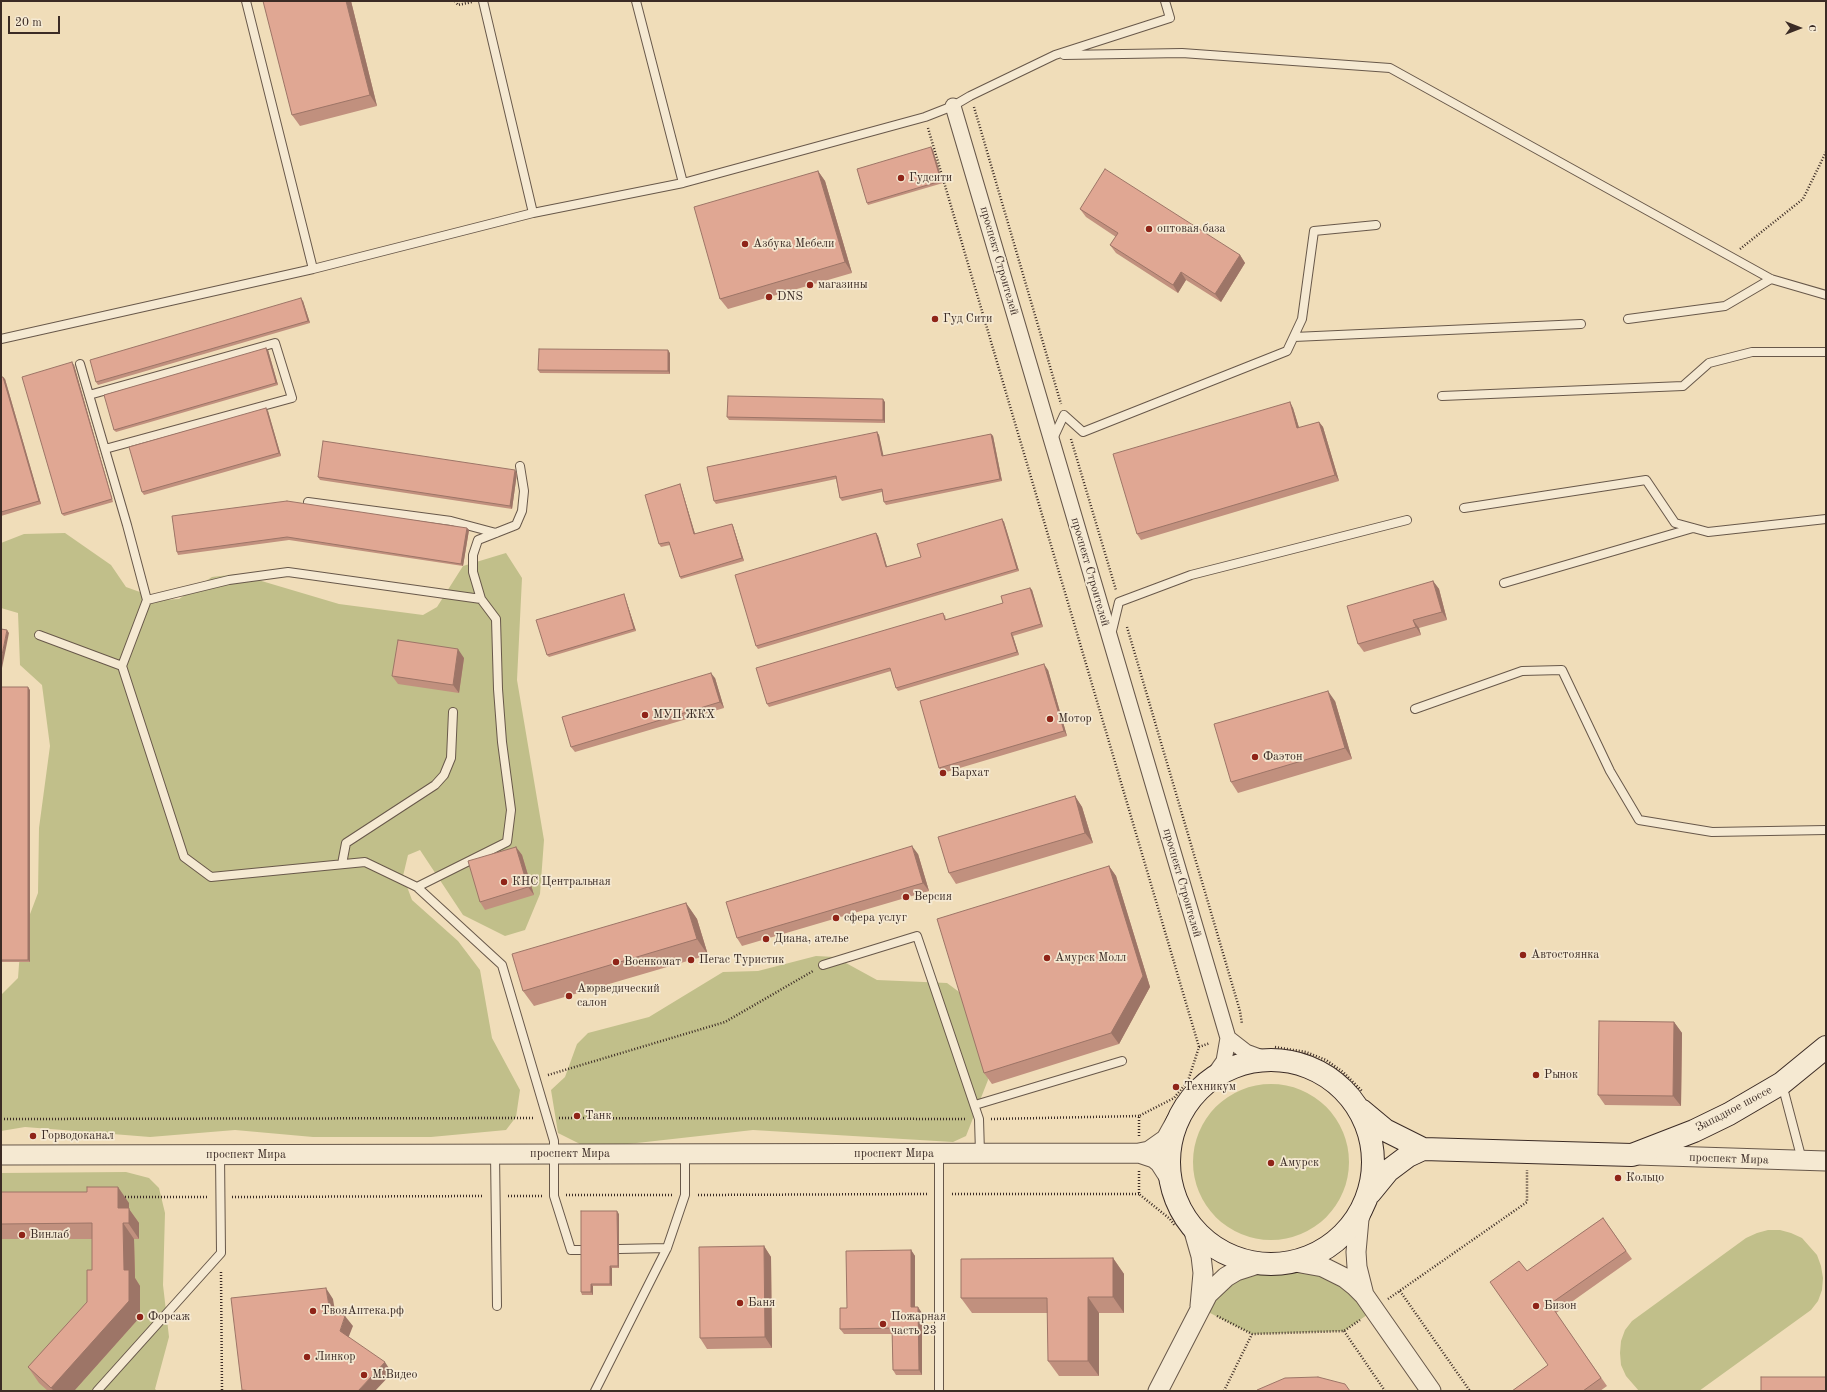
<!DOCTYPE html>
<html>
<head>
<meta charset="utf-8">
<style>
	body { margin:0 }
	#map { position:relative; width:1827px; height:1392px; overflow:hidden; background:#f0ddb9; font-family:"Old Standard TT",serif }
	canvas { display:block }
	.frame { position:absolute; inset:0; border:2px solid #3b2b25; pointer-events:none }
	.north { position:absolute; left:1779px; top:8px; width:40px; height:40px; -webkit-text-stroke:3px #f5e9d2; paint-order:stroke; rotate:90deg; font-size:11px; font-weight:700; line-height:16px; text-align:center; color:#3b2b25 }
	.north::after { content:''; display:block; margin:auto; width:14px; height:18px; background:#3b2b25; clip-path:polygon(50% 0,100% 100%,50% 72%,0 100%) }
	.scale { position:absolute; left:8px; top:16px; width:52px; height:18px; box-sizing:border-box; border:2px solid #3b2b25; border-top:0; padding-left:5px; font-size:12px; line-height:14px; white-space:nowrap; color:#3b2b25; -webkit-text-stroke:3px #f5e9d2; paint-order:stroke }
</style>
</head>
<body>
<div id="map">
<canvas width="1827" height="1392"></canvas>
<div class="frame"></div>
<div class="north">С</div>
<div class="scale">20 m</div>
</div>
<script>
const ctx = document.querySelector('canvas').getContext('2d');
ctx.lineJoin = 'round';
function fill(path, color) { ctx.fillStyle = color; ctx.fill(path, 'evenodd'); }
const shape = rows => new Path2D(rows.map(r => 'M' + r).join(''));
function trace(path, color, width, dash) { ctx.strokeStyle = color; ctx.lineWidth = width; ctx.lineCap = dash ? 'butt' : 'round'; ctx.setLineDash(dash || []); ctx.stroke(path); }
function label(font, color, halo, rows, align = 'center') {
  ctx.font = font + ' "Old Standard TT",serif'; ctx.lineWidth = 3.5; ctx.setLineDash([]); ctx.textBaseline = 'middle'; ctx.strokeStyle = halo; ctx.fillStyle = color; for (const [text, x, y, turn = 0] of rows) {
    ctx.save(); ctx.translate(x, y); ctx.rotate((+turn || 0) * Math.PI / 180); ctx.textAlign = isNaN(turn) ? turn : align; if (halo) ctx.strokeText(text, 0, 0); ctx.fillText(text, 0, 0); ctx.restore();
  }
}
fill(shape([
	[65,533,111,565,126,587,162,600,179,599,212,577,238,574,339,604,423,615,437,607,463,566,506,553,522,578,517,680,544,840,540,894,525,930,505,936,463,915,420,850,408,855,403,876,412,900,458,941,480,970,492,1038,520,1090,516,1117,506,1130,431,1137,313,1137,235,1130,150,1137,25,1127,1,1131,1,995,18,978,21,938,38,893,39,828,50,746,42,685,20,665,18,613,1,608,1,543,24,534],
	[816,956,835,957,877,980,947,983,970,1000,983,1021,988,1080,966,1136,953,1142,753,1130,610,1146,580,1144,558,1133,551,1090,565,1077,577,1044,588,1033,649,1017,723,972,758,971],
	'1193 1162a78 78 0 1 1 156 0a78 78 0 1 1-156 0Z',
	[126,1172,149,1178,159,1188,165,1213,163,1285,169,1337,155,1389,157,1391,1,1391,1,1173],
	[1768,1230,1780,1230,1791,1233,1802,1238,1817,1255,1821,1266,1823,1278,1822,1290,1818,1301,1811,1310,1699,1391,1639,1391,1626,1376,1621,1365,1620,1353,1621,1341,1625,1330,1632,1321,1746,1238,1757,1233],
	[1295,1262,1309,1263,1374,1310,1344,1331,1252,1334,1200,1308,1258,1264,1277,1265]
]), '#c1bf8a');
const service = shape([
	[246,1,313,269],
	[483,1,533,213],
	[636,1,683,183],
	[1064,55,1182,53,1390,68,1771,279,1826,295],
	[1628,319,1725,306,1771,279],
	[1294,337,1581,324],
	[1,339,313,269,533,213,683,183,925,117,953,106,970,96,1055,55,1170,18,1165,1],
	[80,364,127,525,147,600,122,666,184,857,211,877,365,862,417,887,502,965,554,1141,554,1196,571,1250,582,1250],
	[89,395,275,343,292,398,105,449],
	[1442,396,1683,386,1709,363,1752,352,1826,352],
	[1052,441,1064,415,1083,432,1287,351,1302,319,1314,231,1376,225],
	[308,502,451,521,496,533],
	[1464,508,1646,480,1675,523,1708,532,1826,519],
	[1504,583,1693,528],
	[481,599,473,572,473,555,478,540,516,525,522,511,524,491,520,466],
	[147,600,229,580,288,572,481,599,496,619,498,689,502,742,511,810,507,842,417,887],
	[39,635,122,666],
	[1111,635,1119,602,1191,575,1407,520],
	[1415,709,1522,671,1562,670,1610,771,1639,820,1712,832,1826,830],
	[342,864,346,843,435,785,444,775,451,758,453,712],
	[823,965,917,936,979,1119,980,1153],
	[1782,1084,1802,1160],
	[975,1105,1122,1061],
	[495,1154,497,1306],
	[939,1154,939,1391],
	[619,1249,667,1248],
	[97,1391,221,1253,220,1155],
	[595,1391,667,1248,685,1195,685,1154]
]);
const minor = shape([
	[953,106,1228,1038,1224,1061,1212,1078],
	[1228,1038,1246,1052,1265,1059]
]);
const tertiary = shape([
	[1139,1153,1154,1158,1160,1163,1169,1177],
	[1,1155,1139,1153,1149,1151,1166,1139,1176,1121],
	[1636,1155,1826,1161],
	[1193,1228,1201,1256,1203,1273,1200,1306],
	[1295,1262,1323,1267,1345,1278,1355,1286,1364,1295,1431,1391],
	[1364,1295,1357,1267,1356,1252,1359,1219,1365,1202],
	[1158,1391,1208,1294,1226,1277,1236,1271,1258,1264]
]);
const secondary = shape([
	'1169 1162a102 102 0 1 1 204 0a102 102 0 1 1-204 0Z',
	[1361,1110,1385,1130,1423,1149,1632,1155,1694,1131,1729,1114,1782,1083,1826,1047],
	[1370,1193,1388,1171,1408,1156,1423,1149]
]);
trace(service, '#68584a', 10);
trace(minor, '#68584a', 17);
trace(tertiary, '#68584a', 21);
trace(secondary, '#3b2b25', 24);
trace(shape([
	[455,1,458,5,472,2],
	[974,107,1061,404],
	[928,128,1199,1047],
	[1740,249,1803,199,1826,152],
	[1071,439,1116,590],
	[1127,627,1240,1011,1242,1024],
	[1275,1047,1306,1052,1326,1060,1343,1072,1362,1091],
	[548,1075,725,1022,813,971],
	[559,1118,966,1119],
	[1,1119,534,1118],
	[991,1119,1139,1116],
	[1139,1136,1139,1116,1174,1098,1188,1081,1199,1047,1210,1043],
	[1139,1171,1139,1194,1170,1219,1175,1226],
	[952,1194,1139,1194],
	[566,1195,673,1195],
	[698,1195,927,1194],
	[508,1196,543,1196],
	[122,1197,209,1197],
	[232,1197,483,1196],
	[221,1272,222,1391],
	[1400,1291,1470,1391],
	[1388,1299,1527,1202,1527,1170],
	[1217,1316,1252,1334,1344,1331,1360,1320],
	[1344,1331,1385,1391],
	[1224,1391,1252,1334]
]), '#3b2b25', 2.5, [1, 2]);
trace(service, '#f5e9d2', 8);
trace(minor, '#f5e9d2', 15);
trace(tertiary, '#f5e9d2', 19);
trace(secondary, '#f5e9d2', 22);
fill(shape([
	[351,1,377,106,300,126,292,115],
	[931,147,933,150,943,183,868,205,867,203],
	[818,171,825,181,852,273,728,309,720,299],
	[1080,209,1240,255,1245,263,1221,302,1186,280,1178,293,1116,253,1110,245,1116,237,1086,217],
	[303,301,310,323,98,385,96,382],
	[268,350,278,385,116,432,114,430],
	[670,353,670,374,540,373,538,370],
	[74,365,113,502,64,516,62,514],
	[1,377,5,379,41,504,1,516],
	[885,402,885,423,729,420,727,417],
	[1290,402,1293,408,1299,428,1319,422,1323,427,1339,481,1141,540,1137,534],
	[268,411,281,456,144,495,142,492],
	[877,432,879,435,883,456,991,434,993,436,1002,481,886,505,884,502,882,492,842,501,840,498,836,479,716,504,714,501],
	[517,473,512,509,320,480,318,477],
	[680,484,681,487,695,534,732,524,733,526,744,561,681,579,680,577,670,545,661,547,659,544],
	[172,516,467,528,469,530,463,566,289,540,178,555,177,552],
	[1002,519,1004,522,1019,571,758,649,756,646,876,533,878,536,887,567,921,557],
	[1433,581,1439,589,1447,620,1419,628,1421,635,1364,652,1358,644],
	[1030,588,1032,590,1043,627,1013,636,1019,655,898,691,896,688,891,671,769,707,767,704,945,615,946,620,1003,603],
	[624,594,625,597,636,631,549,657,547,655],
	[464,658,459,693,398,684,392,676],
	[1048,670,1067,736,943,773,939,768],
	[715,678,724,708,575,752,571,747],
	[1,687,30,690,30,962,1,962],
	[1335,701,1352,759,1238,793,1231,782],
	[1075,796,1082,807,1093,843,956,884,949,873],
	[516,847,522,855,534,895,485,910,480,902],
	[918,854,929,891,742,946,737,938],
	[1109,866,1116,876,1150,987,1119,1044,992,1084,984,1073],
	[686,903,697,919,708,955,534,1006,523,991],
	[1674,1022,1682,1033,1681,1106,1605,1105,1598,1095],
	[1,1192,129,1203,129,1209,139,1223,139,1239,134,1239,135,1278,140,1286,140,1317,74,1391,48,1391,39,1383,28,1367,87,1302,92,1270,92,1239,1,1239],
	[619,1214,619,1268,612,1268,612,1286,593,1286,593,1295,582,1295,581,1292],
	[1603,1218,1632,1259,1556,1313,1607,1386,1600,1391,1512,1391,1548,1365,1527,1271],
	[764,1246,771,1257,772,1348,707,1349,700,1338],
	[911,1250,915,1256,915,1307,922,1313,922,1375,896,1375,893,1370,892,1334,844,1334,840,1329,847,1308],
	[1113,1258,1124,1274,1124,1313,1099,1313,1099,1376,1059,1376,1048,1361,1048,1313,972,1313,961,1298]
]), '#c1907e');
fill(shape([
	[346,1,351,1,377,106,370,95],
	[931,147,933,150,943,183,941,181],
	[818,171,825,181,852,273,845,262],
	[1240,255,1245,263,1221,302,1215,294],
	[1181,272,1186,280,1178,293,1173,285],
	[301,298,303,301,310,323,308,321],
	[266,348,268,350,278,385,276,383],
	[668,350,670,353,670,374,668,371],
	[72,362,74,365,113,502,112,499],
	[3,377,5,379,41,504,39,501],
	[883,399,885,402,885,423,883,420],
	[1290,402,1293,408,1301,434,1297,428],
	[266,408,268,411,281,456,279,453],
	[1319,422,1323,427,1339,481,1335,475],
	[877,432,879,435,884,458,882,456],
	[991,434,993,436,1002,481,1000,479],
	[515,470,517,473,512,509,510,506],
	[680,484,681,487,696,537,694,534],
	[1002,519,1004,522,1019,571,1017,569],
	[732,524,733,526,744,561,742,558],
	[467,528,469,530,463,566,461,564],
	[876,533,878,536,888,570,886,567],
	[1433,581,1439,589,1447,620,1442,612],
	[1030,588,1032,590,1043,627,1041,624],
	[624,594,625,597,636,631,634,629],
	[1413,620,1419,628,1421,635,1416,627],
	[7,630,9,633,2,668,1,667,1,660],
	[1011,633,1013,636,1019,655,1017,652],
	[458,649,464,658,459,693,453,685],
	[1044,664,1048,670,1067,736,1064,731],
	[711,673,715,678,724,708,720,702],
	[28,687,30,690,30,962,28,960],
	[1328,691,1335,701,1352,759,1345,748],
	[1075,796,1082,807,1093,843,1085,833],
	[912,846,918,854,929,891,923,883],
	[516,847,522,855,534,895,528,887],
	[1109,866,1116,876,1150,987,1119,1044,1111,1033],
	[686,903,697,919,708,955,697,939],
	[1674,1022,1682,1033,1681,1106,1673,1096],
	[118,1187,129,1203,129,1209,139,1223,139,1239,118,1208],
	[617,1211,619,1214,619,1268,618,1266],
	[123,1223,134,1239,135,1278,140,1286,140,1317,74,1391,54,1391,51,1388,124,1270],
	[764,1246,771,1257,772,1348,765,1337],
	[911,1250,915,1256,915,1313,911,1307],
	[1113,1258,1124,1274,1124,1313,1113,1297],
	[610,1266,612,1268,612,1286,610,1284],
	[591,1284,593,1286,593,1295,591,1292],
	[326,1288,333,1299,337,1323,330,1312],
	[1088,1297,1099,1313,1099,1376,1088,1361],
	[918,1307,922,1313,922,1375,919,1370],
	[345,1316,353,1326,347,1341,340,1331],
	[385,1362,392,1373,375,1391,358,1391]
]), '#9d7567');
const building = shape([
	[263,1,346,1,370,95,292,115,263,1],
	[931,147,941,181,867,203,857,169,931,147],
	[1105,169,1240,255,1215,294,1181,272,1173,285,1110,245,1118,233,1080,209,1105,169],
	[818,171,845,262,720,299,694,207,818,171],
	[301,298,308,321,96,382,90,360,301,298],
	[266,348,276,383,114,430,104,395,266,348],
	[539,349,668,350,668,371,538,370,539,349],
	[72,362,112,499,62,514,22,377,72,362],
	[1,377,3,377,39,501,1,512,1,377],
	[728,396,883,399,883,420,727,417,728,396],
	[1290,402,1297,428,1319,422,1335,475,1137,534,1113,454,1290,402],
	[266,408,279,453,142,492,129,447,266,408],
	[877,432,882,456,991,434,1000,479,884,502,882,489,840,498,836,476,714,501,707,467,877,432],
	[323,441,515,470,510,506,318,477,323,441],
	[680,484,694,534,732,524,742,558,680,577,669,542,659,544,645,495,680,484],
	[287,501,467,528,461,564,287,537,177,552,172,516,287,501],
	[1002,519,1017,569,756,646,735,575,876,533,886,567,921,557,917,544,1002,519],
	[1433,581,1442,612,1413,620,1416,627,1358,644,1347,606,1433,581],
	[1030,588,1041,624,1011,633,1017,652,896,688,890,668,767,704,756,668,943,613,945,620,1003,603,1001,596,1030,588],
	[624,594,634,629,547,655,536,620,624,594],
	[1,629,7,630,1,660,1,629],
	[398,640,458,649,453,685,392,676,398,640],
	[1044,664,1064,731,939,768,920,701,1044,664],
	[711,673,720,702,571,747,562,717,711,673],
	[1,687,28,687,28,960,1,960,1,687],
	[1328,691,1345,748,1231,782,1214,724,1328,691],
	[1075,796,1085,833,949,873,938,837,1075,796],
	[912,846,923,883,737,938,726,902,912,846],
	[516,847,528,887,480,902,468,861,516,847],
	[1109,866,1143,976,1111,1033,984,1073,937,919,1109,866],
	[686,903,697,939,523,991,512,954,686,903],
	[1599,1021,1674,1022,1673,1096,1598,1095,1599,1021],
	[87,1187,118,1187,118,1208,129,1208,129,1223,123,1223,124,1270,129,1270,129,1301,51,1388,28,1367,87,1302,87,1270,92,1270,92,1223,1,1224,1,1192,87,1192,87,1187],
	[581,1211,617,1211,618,1266,610,1266,610,1284,591,1284,591,1292,581,1292,581,1211],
	[1603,1218,1626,1251,1550,1304,1601,1378,1583,1391,1512,1391,1548,1365,1490,1282,1519,1261,1527,1271,1603,1218],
	[764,1246,765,1337,700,1338,699,1247,764,1246],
	[911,1250,911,1307,918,1307,919,1370,893,1370,892,1328,840,1329,840,1308,847,1308,846,1251,911,1250],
	[1113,1258,1113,1297,1088,1297,1088,1361,1048,1361,1047,1298,961,1298,961,1259,1113,1258],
	[326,1288,330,1312,345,1316,340,1331,385,1362,358,1391,252,1391,242,1390,231,1298,326,1288],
	[1318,1377,1345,1384,1350,1391,1256,1391,1257,1390,1285,1378,1318,1377],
	[1761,1377,1826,1377,1826,1391,1761,1391,1761,1377]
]);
fill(building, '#e0a793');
trace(building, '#9d7567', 1);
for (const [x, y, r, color] of [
	[901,178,4,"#8f2418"],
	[1149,229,4,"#8f2418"],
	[745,244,4,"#8f2418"],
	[810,285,4,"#8f2418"],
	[769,297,4,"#8f2418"],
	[935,319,4,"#8f2418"],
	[645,715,4,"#8f2418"],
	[1050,719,4,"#8f2418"],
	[1255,757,4,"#8f2418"],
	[943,773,4,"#8f2418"],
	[504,882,4,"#8f2418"],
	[906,897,4,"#8f2418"],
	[836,918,4,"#8f2418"],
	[766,939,4,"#8f2418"],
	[1523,955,4,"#8f2418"],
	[1047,958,4,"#8f2418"],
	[691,960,4,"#8f2418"],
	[616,962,4,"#8f2418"],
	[569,996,4,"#8f2418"],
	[1536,1075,4,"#8f2418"],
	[1176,1087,4,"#8f2418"],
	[577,1116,4,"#8f2418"],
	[33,1136,4,"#8f2418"],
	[1271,1163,4,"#8f2418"],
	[1618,1178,4,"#8f2418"],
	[22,1235,4,"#8f2418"],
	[740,1303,4,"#8f2418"],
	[1536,1306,4,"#8f2418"],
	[313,1311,4,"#8f2418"],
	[140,1317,4,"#8f2418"],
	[883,1324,4,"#8f2418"],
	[307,1357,4,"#8f2418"],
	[364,1375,4,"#8f2418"]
]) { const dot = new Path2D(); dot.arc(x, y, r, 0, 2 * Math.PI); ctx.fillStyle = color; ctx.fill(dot); trace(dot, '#f5e9d2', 1.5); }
label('12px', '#3b2b25', '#f5e9d2', [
	["Гудсити",909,178],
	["оптовая база",1157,229],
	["Азбука Мебели",753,244],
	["магазины",818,285],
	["DNS",777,297],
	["Гуд Сити",943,319],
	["МУП ЖКХ",653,715],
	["Мотор",1058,719],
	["Фаэтон",1263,757],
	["Бархат",951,773],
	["КНС Центральная",512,882],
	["Версия",914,897],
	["сфера услуг",844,918],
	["Диана, ателье",774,939],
	["Автостоянка",1531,955],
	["Амурск Молл",1055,958],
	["Пегас Туристик",699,960],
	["Военкомат",624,962],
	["Аюрведический",577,989],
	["салон",577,1003],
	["Рынок",1544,1075],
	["Техникум",1184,1087],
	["Танк",585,1116],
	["Горводоканал",41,1136],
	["Амурск",1279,1163],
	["Кольцо",1626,1178],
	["Винлаб",30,1235],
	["Баня",748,1303],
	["Бизон",1544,1306],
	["ТвояАптека.рф",321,1311],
	["Форсаж",148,1317],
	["Пожарная",891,1317],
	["часть 23",891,1331],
	["Линкор",315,1357],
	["М.Видео",372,1375]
], 'left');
label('12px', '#3b2b25', '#f5e9d2', [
	["проспект Строителей",999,261,74],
	["проспект Строителей",1090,572,74],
	["проспект Строителей",1182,883,74],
	["Западное шоссе",1734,1109,-28],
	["проспект Мира",570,1154],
	["проспект Мира",894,1154],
	["проспект Мира",246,1155],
	["проспект Мира",1729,1159,2]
]);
</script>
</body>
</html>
